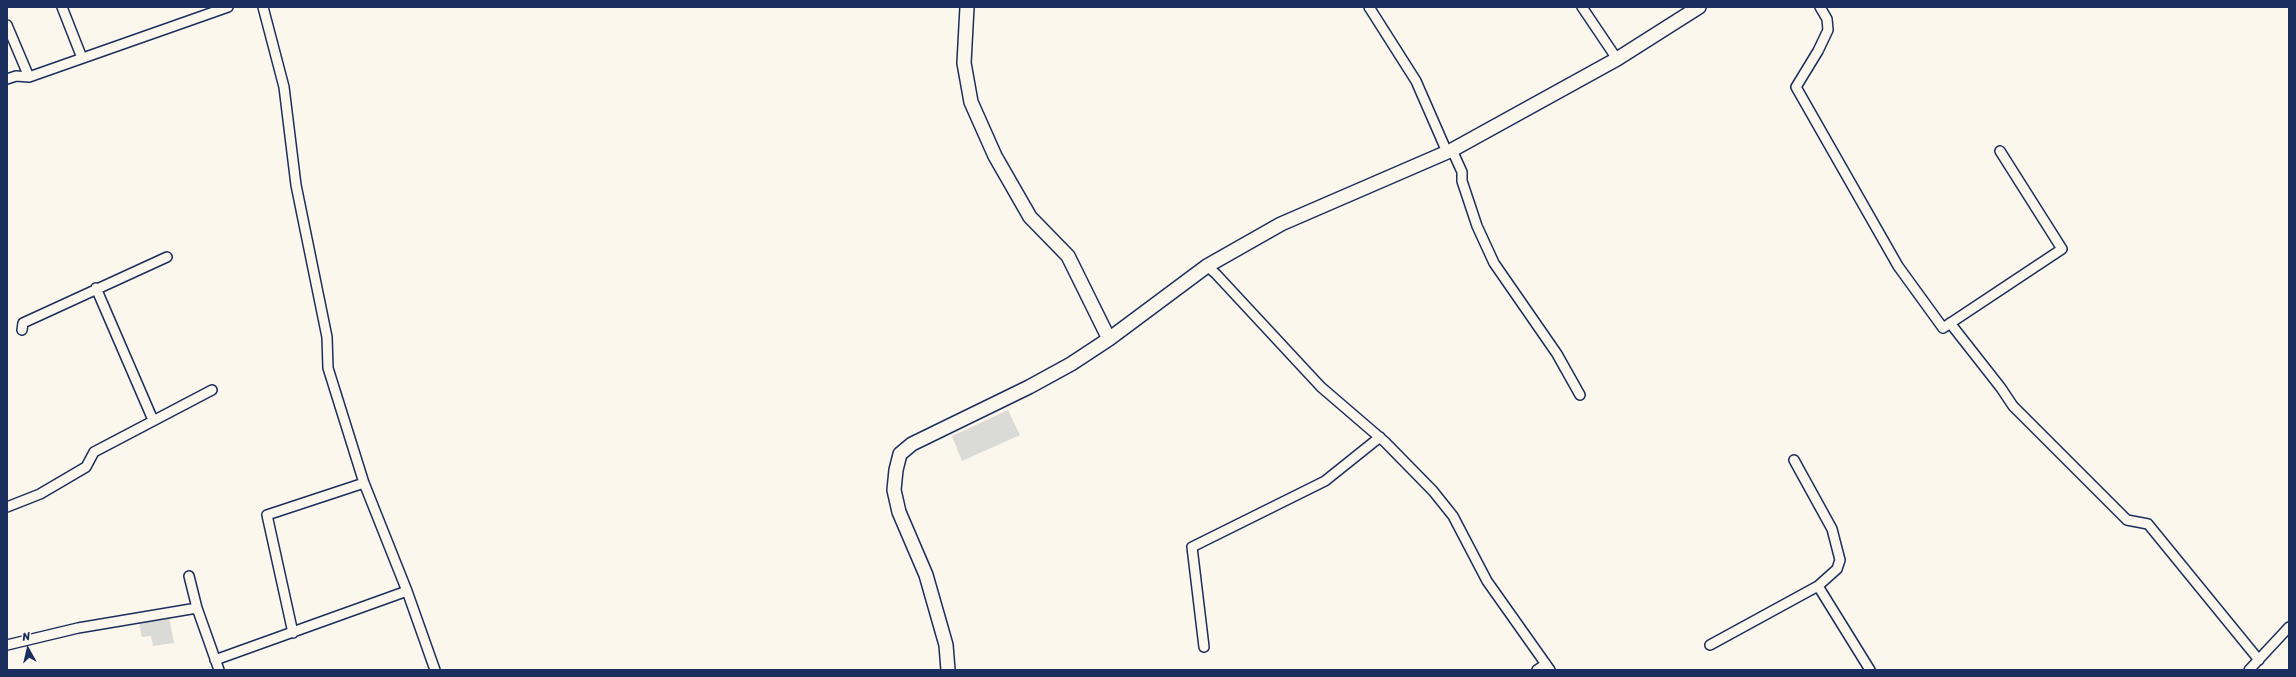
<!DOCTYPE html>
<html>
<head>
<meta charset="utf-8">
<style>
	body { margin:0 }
	#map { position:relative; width:2296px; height:677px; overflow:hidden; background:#fbf7ec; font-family:Sriracha,sans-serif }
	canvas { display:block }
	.frame { position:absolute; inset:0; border:8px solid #1b2f5e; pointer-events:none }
	.north { position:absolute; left:8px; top:629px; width:40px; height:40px; -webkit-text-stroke:3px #fbf7ec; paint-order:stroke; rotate:352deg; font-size:11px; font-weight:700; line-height:16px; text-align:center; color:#1b2f5e }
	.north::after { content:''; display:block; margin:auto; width:14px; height:18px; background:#1b2f5e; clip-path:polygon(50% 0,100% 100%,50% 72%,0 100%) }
</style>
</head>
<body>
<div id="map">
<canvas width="2296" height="677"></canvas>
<div class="frame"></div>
<div class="north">N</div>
</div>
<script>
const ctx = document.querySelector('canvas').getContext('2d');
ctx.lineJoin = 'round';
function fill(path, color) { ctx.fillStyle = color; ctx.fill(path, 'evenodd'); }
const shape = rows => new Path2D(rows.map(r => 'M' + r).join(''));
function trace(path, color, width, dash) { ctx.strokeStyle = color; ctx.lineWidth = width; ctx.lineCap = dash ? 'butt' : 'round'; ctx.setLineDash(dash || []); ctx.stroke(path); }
fill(shape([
	[1008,410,1020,435,962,461,952,436],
	[169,618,174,643,153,646,151,636,142,637,139,623]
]), '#dadad7');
const street = shape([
	[62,7,82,58],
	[263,7,284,87,296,185,327,337,328,368,364,483,407,591,435,670],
	[1369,7,1416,81,1447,152],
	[1582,7,1617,59],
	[1820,7,1827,19,1828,30,1818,51,1796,87,1898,266,1943,328,2062,249,2000,151],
	[7,25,29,77],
	[7,79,16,76,29,77,228,7],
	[1452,150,1462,172,1462,181,1477,226,1494,263,1557,354,1580,395],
	[1207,266,1216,274,1321,387,1385,442,1433,491,1453,516,1487,581,1550,670],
	[96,288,153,420],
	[1950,323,2001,388,2013,406,2127,520,2148,524,2259,660],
	[22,330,23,323,167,257],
	[7,507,40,494,86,467,94,452,212,390],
	[189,576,197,608],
	[1818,586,1870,670],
	[293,633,267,515,364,483],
	[7,645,78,628,197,608,219,670],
	[1710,645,1818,586,1837,569,1840,560,1832,529,1794,460],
	[1204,647,1192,547,1325,481,1380,437],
	[215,660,407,591],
	[1537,670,1546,664],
	[2249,670,2289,627]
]);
const secondary = shape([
	[967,7,964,63,971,102,995,156,1030,217,1068,256,1109,339],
	[948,670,946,645,926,575,899,512,894,490,896,470,900,454,912,444,1029,387,1071,364,1109,339,1207,266,1281,224,1452,150,1617,59,1699,7]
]);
trace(street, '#1b2f5e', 12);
trace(secondary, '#1b2f5e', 16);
trace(street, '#fbf7ec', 9);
trace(secondary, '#fbf7ec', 13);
</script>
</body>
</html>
